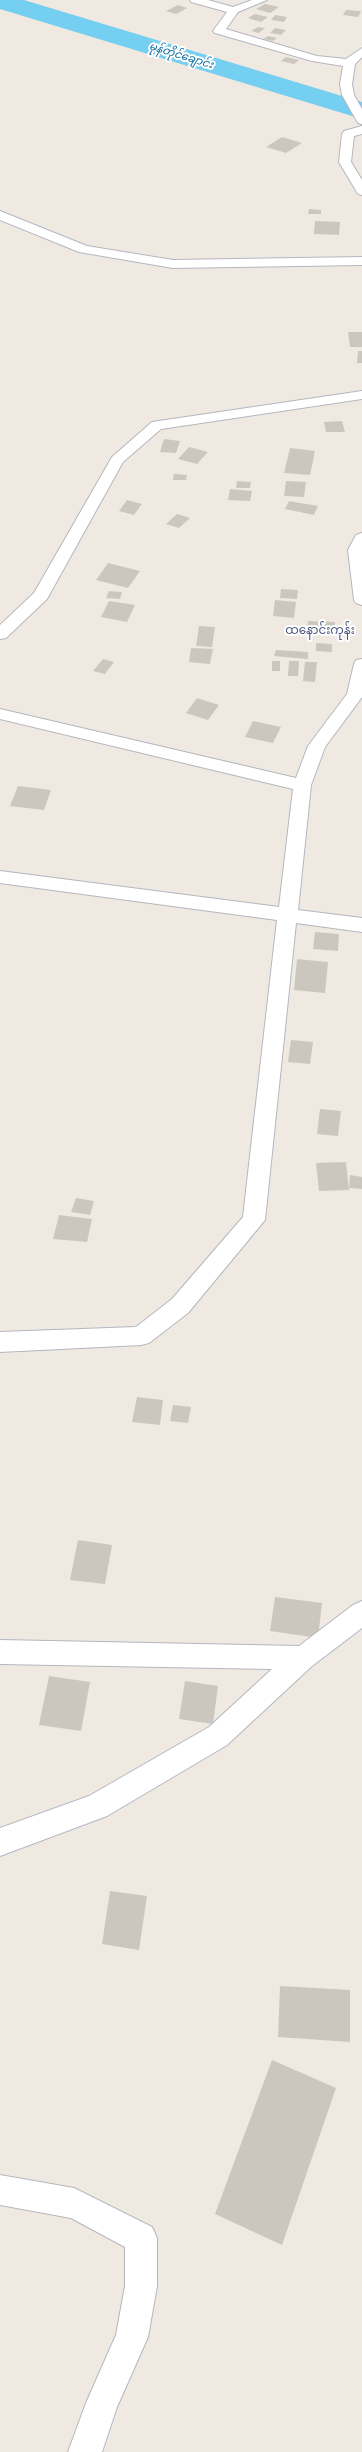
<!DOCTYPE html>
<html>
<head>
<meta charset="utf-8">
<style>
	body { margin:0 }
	canvas { display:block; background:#efe9e1 }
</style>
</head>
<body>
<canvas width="362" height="2452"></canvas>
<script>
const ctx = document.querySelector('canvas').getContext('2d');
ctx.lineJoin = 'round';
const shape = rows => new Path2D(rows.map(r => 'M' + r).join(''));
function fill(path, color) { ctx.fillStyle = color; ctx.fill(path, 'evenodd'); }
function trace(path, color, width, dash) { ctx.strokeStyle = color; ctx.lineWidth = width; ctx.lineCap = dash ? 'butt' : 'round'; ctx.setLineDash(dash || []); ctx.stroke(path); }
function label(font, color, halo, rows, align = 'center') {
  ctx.font = font + ' "DejaVu Sans","Noto Sans Myanmar",sans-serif'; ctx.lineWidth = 4; ctx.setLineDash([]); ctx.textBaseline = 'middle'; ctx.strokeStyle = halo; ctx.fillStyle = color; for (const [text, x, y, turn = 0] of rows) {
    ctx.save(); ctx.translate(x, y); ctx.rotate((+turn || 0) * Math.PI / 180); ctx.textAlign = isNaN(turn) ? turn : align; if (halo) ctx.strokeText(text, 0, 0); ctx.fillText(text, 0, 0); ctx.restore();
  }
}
fill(shape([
	[0,0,24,0,362,102,362,119,0,9,0,0]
]), '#75cff0');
fill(shape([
	[265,4,279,7,270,13,256,9],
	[178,5,187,8,176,14,166,11],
	[346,10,361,11,358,17,343,15],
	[255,14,268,17,261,22,248,18],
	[275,15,287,17,284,22,271,20],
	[258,27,265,28,259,33,251,31],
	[275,28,286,30,281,35,270,33],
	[268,36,277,38,273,41,263,39],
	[286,57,299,60,294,64,281,61],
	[282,137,302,143,286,153,266,147],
	[309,209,321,210,321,214,308,214],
	[315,221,340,222,339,235,314,234],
	[348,332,362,332,362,347,350,347],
	[358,351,362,351,362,363,357,363],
	[342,421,345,432,326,432,324,422],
	[164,439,180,441,176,453,160,452],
	[189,447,208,452,197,464,178,459],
	[290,448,315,451,310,475,284,473],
	[174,474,187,475,186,480,173,480],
	[237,481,251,482,250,488,236,488],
	[286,481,306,482,304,497,284,496],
	[230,489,252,491,250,501,228,500],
	[127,500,142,504,134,515,119,511],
	[289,501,318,506,314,515,285,509],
	[177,514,190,518,179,528,166,524],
	[108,563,140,571,128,588,96,580],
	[281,589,298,590,297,599,280,598],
	[109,591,122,592,120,599,106,598],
	[275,600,296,602,294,618,273,616],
	[109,601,135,605,127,622,101,617],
	[308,621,335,622,334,634,307,632],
	[199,626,215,627,212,647,196,646],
	[316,643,332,644,332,652,316,651],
	[191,648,213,649,210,664,189,662],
	[276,650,308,652,308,659,274,656],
	[103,659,114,662,105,674,93,671],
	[272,661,280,661,280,671,272,671],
	[289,661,299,661,298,676,288,676],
	[305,662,317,662,315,682,303,681],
	[197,698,219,705,208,720,186,713],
	[253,721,281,727,273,743,245,737],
	[18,786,51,790,44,810,10,806],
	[315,932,339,934,338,951,313,949],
	[297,959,328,962,325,993,294,990],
	[291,1040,313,1042,310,1064,288,1062],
	[320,1109,341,1111,338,1136,317,1134],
	[346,1162,349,1190,319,1191,316,1163],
	[350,1175,362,1177,362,1189,349,1188],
	[76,1198,94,1201,90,1215,71,1212],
	[59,1215,92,1219,87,1242,53,1239],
	[137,1397,163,1400,160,1425,132,1422],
	[173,1405,191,1407,188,1423,170,1421],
	[78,1540,112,1545,105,1584,70,1580],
	[275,1597,322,1603,318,1638,270,1631],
	[49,1676,90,1682,81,1731,39,1725],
	[185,1681,218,1686,213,1724,179,1719],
	[110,1891,147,1896,139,1950,102,1944],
	[280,1986,350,1990,350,2042,278,2037],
	[272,2060,336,2088,282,2245,215,2214]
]), '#cbc7bf');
const street = shape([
	[190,0,208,0,233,7,252,0,267,0,238,12,226,29,317,56,346,59,362,48,362,57,355,64,352,84,354,95,362,109,362,124,358,123,342,95,340,84,343,66,312,61,215,33,213,31,227,12,191,2,190,0],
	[362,126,362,134,354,136,351,162,362,180,362,195,358,194,339,162,342,134,344,131,362,126],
	[0,211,87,246,173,260,362,257,362,265,173,268,79,252,0,220,0,211],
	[362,391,362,399,161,429,123,462,47,599,6,638,0,639,0,625,34,593,112,457,152,422,362,391],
	[362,533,362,605,356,603,354,600,348,550,356,535,362,533],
	[362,659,362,697,325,747,311,785,298,910,362,918,362,932,296,923,265,1220,188,1313,149,1343,141,1345,0,1352,0,1332,136,1327,172,1299,243,1217,277,920,0,883,0,871,279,907,293,789,0,719,0,709,296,778,308,746,347,694,354,664,356,660,362,659],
	[362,1601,362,1628,312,1666,227,1745,107,1816,0,1856,0,1828,89,1796,209,1727,272,1669,0,1664,0,1640,299,1646,353,1605,362,1601],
	[0,2175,74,2188,152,2227,157,2238,157,2286,148,2337,117,2407,102,2452,68,2452,86,2403,116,2335,125,2286,125,2247,71,2218,0,2205,0,2175]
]);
trace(street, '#b4b7c1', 2);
fill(street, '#fff');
label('italic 11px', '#0d6fa3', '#fff', [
	["မုန်တိုင်ချောင်း",181,56,17]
]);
label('12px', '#4d5680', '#fff', [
	["ထနောင်းကုန်း",320,631]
]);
</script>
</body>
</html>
